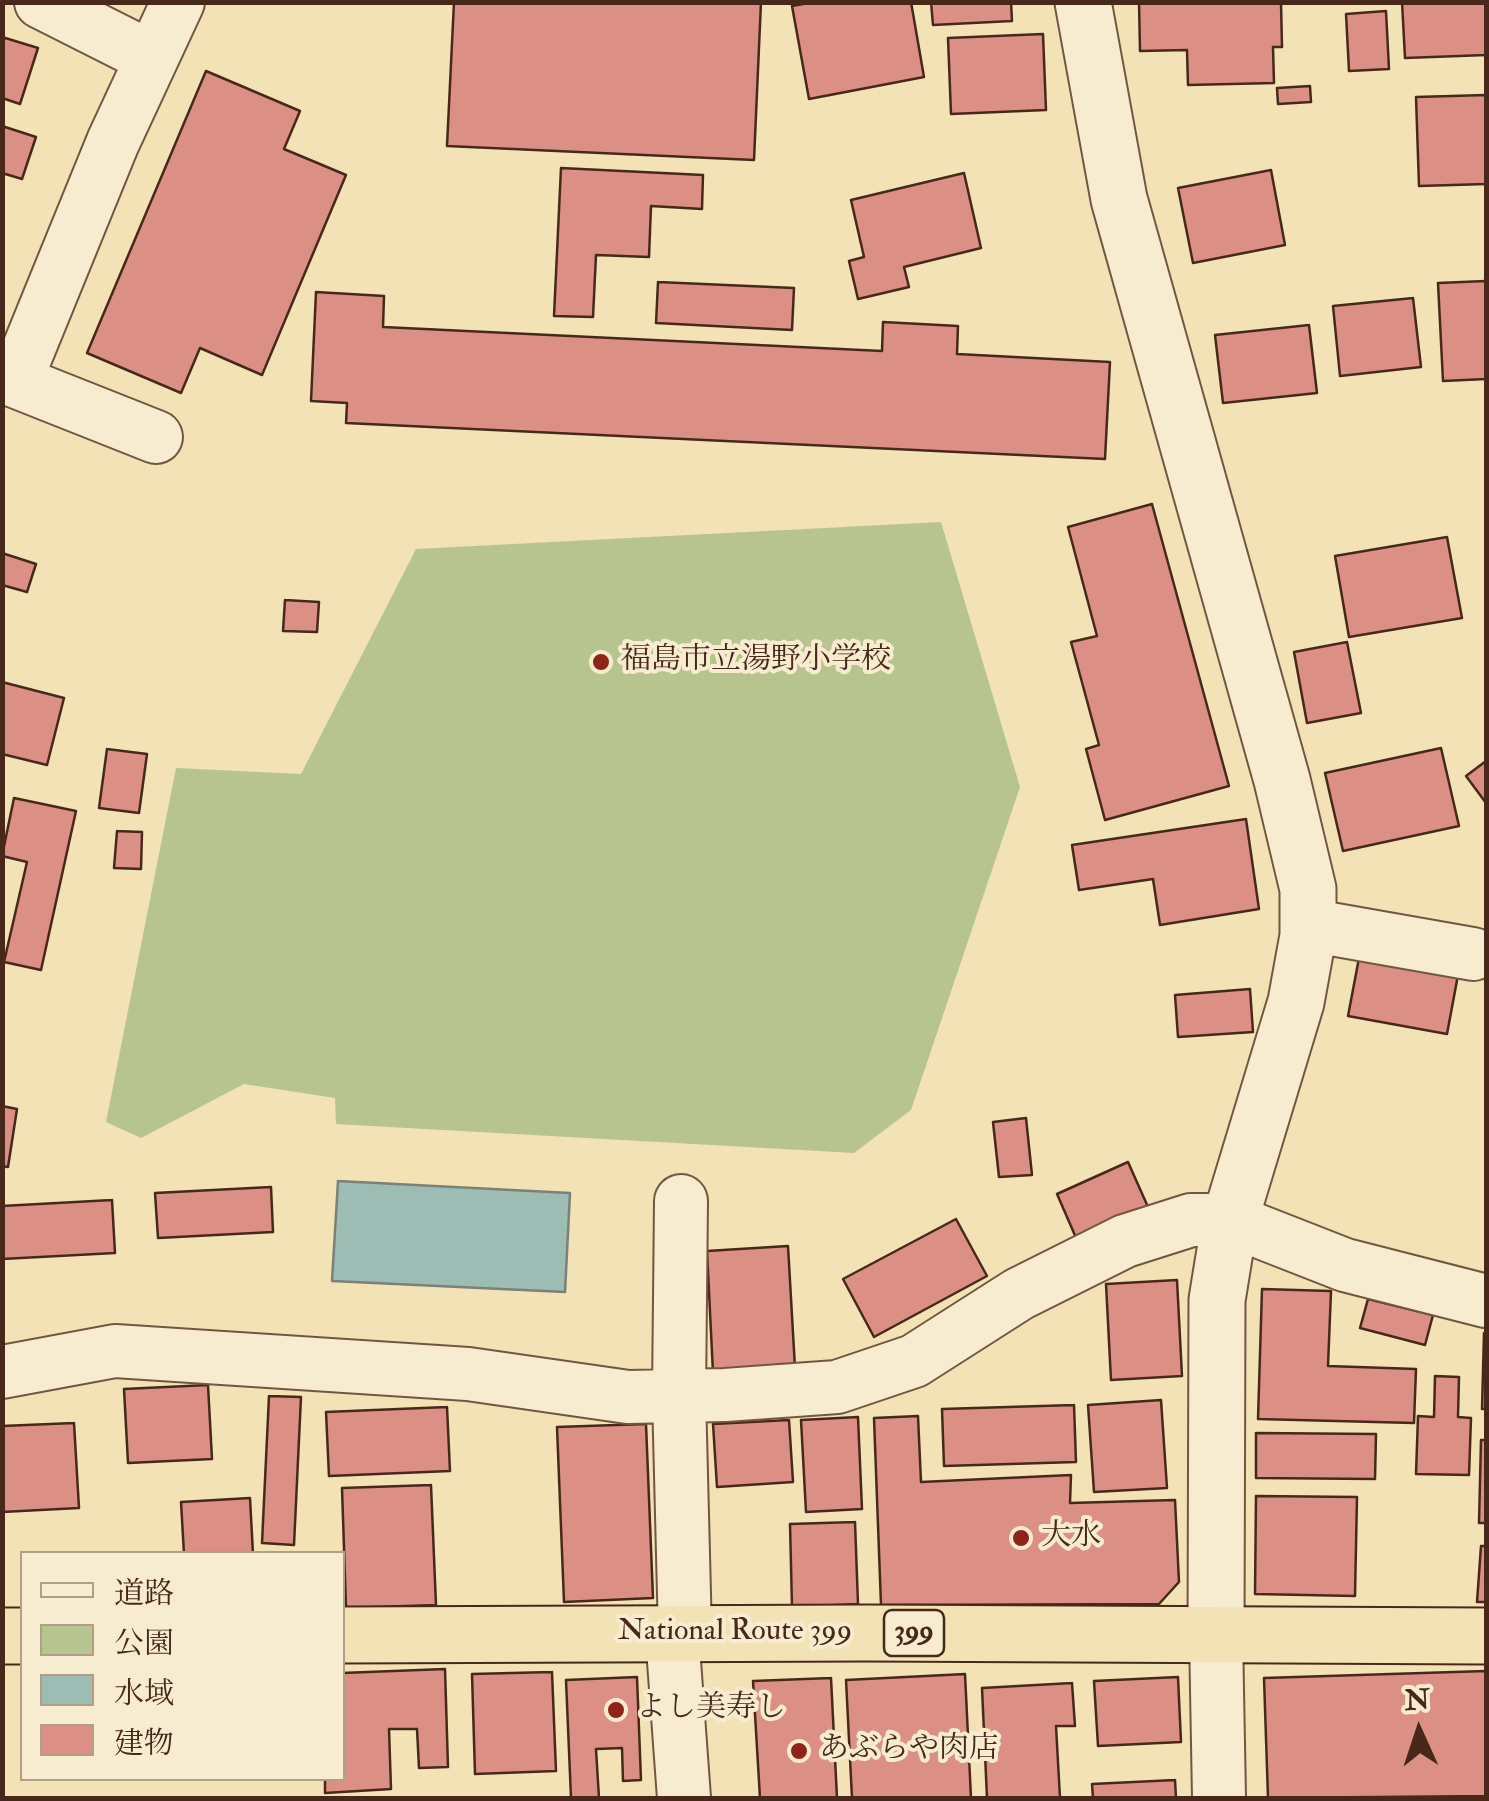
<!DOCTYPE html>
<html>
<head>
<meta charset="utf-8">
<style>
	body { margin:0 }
	#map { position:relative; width:1489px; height:1801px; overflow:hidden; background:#f2e2b5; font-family:"IM FELL Double Pica","Noto Serif JP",serif }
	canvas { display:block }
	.frame { position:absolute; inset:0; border:5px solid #49281c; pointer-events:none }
	.legend { position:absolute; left:20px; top:1551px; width:325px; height:230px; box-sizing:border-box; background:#f7eccf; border:2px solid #b19e87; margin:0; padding:12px 18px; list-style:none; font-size:30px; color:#49281c }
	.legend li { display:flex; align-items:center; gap:20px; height:50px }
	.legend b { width:50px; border:2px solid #b19e87 }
	.north { position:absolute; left:1369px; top:1681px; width:100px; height:100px; -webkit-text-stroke:8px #f7eccf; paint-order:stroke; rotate:357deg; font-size:28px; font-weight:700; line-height:40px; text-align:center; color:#49281c }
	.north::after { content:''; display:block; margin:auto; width:35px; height:45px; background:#49281c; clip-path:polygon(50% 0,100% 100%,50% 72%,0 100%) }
</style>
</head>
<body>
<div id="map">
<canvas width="1489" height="1801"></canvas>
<div class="frame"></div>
<ul class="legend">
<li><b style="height:12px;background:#f7eccf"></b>道路</li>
<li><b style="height:28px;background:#b8c48f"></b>公園</li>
<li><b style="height:28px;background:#9dbcb4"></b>水域</li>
<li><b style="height:28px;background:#dc8f84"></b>建物</li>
</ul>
<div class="north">N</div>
</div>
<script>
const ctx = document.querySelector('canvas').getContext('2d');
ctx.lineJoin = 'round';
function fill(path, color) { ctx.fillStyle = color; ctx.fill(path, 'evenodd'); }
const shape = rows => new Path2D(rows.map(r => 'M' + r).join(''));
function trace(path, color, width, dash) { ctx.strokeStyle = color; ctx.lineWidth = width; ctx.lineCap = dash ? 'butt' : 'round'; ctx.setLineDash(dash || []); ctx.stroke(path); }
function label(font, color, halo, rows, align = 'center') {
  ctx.font = font + ' "IM FELL Double Pica","Noto Serif JP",serif'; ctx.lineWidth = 8; ctx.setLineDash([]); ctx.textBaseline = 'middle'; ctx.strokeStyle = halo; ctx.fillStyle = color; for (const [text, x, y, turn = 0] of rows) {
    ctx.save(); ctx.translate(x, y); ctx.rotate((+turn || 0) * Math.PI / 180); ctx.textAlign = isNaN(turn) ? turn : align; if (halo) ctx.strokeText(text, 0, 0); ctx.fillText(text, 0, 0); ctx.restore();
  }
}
fill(shape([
	[941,522,1020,787,911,1110,854,1153,336,1124,335,1098,244,1084,141,1138,106,1122,176,768,301,774,416,549]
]), '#b8c48f');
const water = shape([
	[338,1181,570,1193,565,1292,332,1281,338,1181]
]);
fill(water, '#9dbcb4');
trace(water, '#7b8177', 2.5);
const building = shape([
	[454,2,761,2,754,160,447,146,454,2],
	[814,2,911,2,924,77,809,99,792,6,814,2],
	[931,2,1011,2,1012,21,933,25,931,2],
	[1139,2,1281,2,1282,47,1273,47,1274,83,1188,85,1187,50,1140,51,1139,2],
	[1402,2,1486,2,1486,55,1405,58,1402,2],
	[1386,11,1389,69,1349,71,1346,14,1386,11],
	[1043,34,1046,110,951,114,948,38,1043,34],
	[2,37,38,48,20,104,2,98,2,37],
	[206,71,300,111,284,149,346,175,262,375,200,348,181,393,87,353,206,71],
	[1310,86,1311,102,1278,104,1277,88,1310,86],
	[1486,95,1486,184,1419,186,1416,97,1486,95],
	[2,126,36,137,22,179,2,173,2,126],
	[561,168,703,175,702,209,651,206,649,257,596,255,593,317,554,316,561,168],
	[1271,170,1285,245,1193,263,1178,188,1271,170],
	[964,173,981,248,904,267,909,287,858,299,849,261,864,257,851,200,964,173],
	[1486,281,1486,379,1443,381,1438,283,1486,281],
	[658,282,794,288,792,330,656,323,658,282],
	[316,292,384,296,383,327,882,351,883,322,958,326,957,354,1110,362,1105,459,346,423,347,403,311,401,316,292],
	[1413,298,1421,367,1340,376,1333,306,1413,298],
	[1309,325,1317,393,1223,403,1215,335,1309,325],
	[1152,504,1229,786,1105,820,1086,749,1099,745,1071,642,1097,636,1068,527,1152,504],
	[1447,537,1462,618,1349,637,1335,556,1447,537],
	[2,553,36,564,27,592,2,585,2,553],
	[285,600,319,602,317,632,283,631,285,600],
	[1347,642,1361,713,1307,723,1294,652,1347,642],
	[2,682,64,698,47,765,2,754,2,682],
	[1441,748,1459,826,1343,851,1325,773,1441,748],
	[107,749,147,754,139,813,99,808,107,749],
	[1486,761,1486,803,1466,776,1486,761],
	[14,798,76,811,41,970,4,962,27,862,2,856,14,798],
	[1246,819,1259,909,1160,925,1153,879,1079,890,1072,845,1246,819],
	[117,831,142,832,141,869,114,868,117,831],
	[1359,958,1458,975,1447,1034,1348,1016,1359,958],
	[1250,989,1253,1032,1178,1037,1175,995,1250,989],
	[2,1106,17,1109,8,1167,2,1166,2,1106],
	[1026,1118,1032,1175,999,1177,993,1122,1026,1118],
	[1128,1162,1148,1207,1077,1240,1057,1194,1128,1162],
	[271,1187,273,1232,158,1238,155,1193,271,1187],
	[112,1200,115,1253,2,1259,2,1206,112,1200],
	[956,1219,987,1276,874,1337,843,1279,956,1219],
	[788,1246,795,1368,713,1373,707,1251,788,1246],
	[1177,1280,1182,1376,1111,1380,1106,1284,1177,1280],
	[1262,1289,1331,1291,1328,1366,1416,1369,1414,1423,1258,1419,1262,1289],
	[1368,1299,1433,1315,1425,1345,1360,1328,1368,1299],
	[1484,1333,1486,1333,1486,1409,1482,1409,1484,1333],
	[1435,1376,1459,1377,1458,1417,1471,1418,1469,1475,1416,1474,1418,1416,1434,1417,1435,1376],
	[208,1385,212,1459,128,1463,124,1389,208,1385],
	[269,1396,301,1397,294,1545,262,1543,269,1396],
	[1161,1400,1167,1488,1094,1492,1088,1405,1161,1400],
	[1074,1405,1076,1462,944,1466,942,1409,1074,1405],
	[447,1407,450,1471,329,1476,326,1412,447,1407],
	[918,1416,921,1482,1071,1475,1070,1503,1175,1500,1179,1582,1159,1604,881,1605,874,1418,918,1416],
	[858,1417,862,1509,806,1512,801,1420,858,1417],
	[789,1420,793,1482,717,1487,713,1424,789,1420],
	[74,1423,79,1508,2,1512,2,1426,74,1423],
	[646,1424,653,1598,564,1602,557,1427,646,1424],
	[1256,1433,1376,1434,1375,1479,1256,1478,1256,1433],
	[1481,1440,1486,1440,1486,1523,1479,1523,1481,1440],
	[431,1485,436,1605,346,1608,342,1488,431,1485],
	[1256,1496,1357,1497,1355,1596,1255,1594,1256,1496],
	[250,1498,253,1554,184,1554,181,1502,250,1498],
	[855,1522,858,1604,792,1607,790,1524,855,1522],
	[1481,1546,1486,1546,1486,1602,1477,1602,1481,1546],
	[445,1669,448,1767,419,1768,417,1729,389,1729,391,1789,325,1793,325,1778,342,1778,342,1673,445,1669],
	[1486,1671,1486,1796,1268,1798,1264,1678,1486,1671],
	[552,1672,556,1771,475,1774,472,1674,552,1672],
	[965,1674,971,1798,852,1798,846,1680,965,1674],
	[637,1677,641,1780,623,1781,622,1748,596,1749,599,1798,571,1798,566,1680,637,1677],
	[1178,1677,1181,1742,1098,1746,1094,1681,1178,1677],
	[831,1678,837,1798,760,1798,753,1681,831,1678],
	[1072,1683,1075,1726,1056,1726,1060,1798,987,1798,982,1688,1072,1683],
	[1175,1780,1176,1798,1093,1798,1092,1784,1175,1780]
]);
fill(building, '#dc8f84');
trace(building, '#49281c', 2.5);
const minor = shape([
	[41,2,152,58],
	[2,376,156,437],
	[16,380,113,142,178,2],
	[1308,925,1473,954],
	[681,1201,679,1395,685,1634],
	[2,1372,115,1351,468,1374,628,1397,725,1395,837,1387,914,1361,1019,1294,1125,1241,1191,1220,1230,1220,1345,1265,1486,1301],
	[672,1634,684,1798],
	[1216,1635,1219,1798]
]);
const tertiary = shape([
	[1083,2,1119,199,1282,780,1308,889,1308,936,1296,1002,1230,1220,1217,1300,1216,1635]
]);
const trunk = shape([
	[342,1635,866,1633,1486,1636],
	[2,1636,22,1636]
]);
trace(minor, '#735642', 56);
trace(tertiary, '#735642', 59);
trace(trunk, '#49281c', 59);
trace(minor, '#f7eccf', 52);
trace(tertiary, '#f7eccf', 55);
trace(trunk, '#f2e2b5', 55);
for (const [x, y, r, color] of [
	[601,662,10,"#8f2418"],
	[1021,1538,10,"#8f2418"],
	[616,1710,10,"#8f2418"],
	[799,1751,10,"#8f2418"]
]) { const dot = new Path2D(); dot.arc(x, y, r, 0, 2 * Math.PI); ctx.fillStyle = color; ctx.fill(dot); trace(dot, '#f7eccf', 4); }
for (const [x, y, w] of [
	[914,1633,60]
]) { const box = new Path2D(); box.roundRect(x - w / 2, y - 23, w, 46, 8); ctx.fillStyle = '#f7eccf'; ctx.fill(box); trace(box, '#49281c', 2.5); }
label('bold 28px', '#49281c', null, [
	["399",914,1633]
]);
label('30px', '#49281c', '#f7eccf', [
	["福島市立湯野小学校",621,662],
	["大水",1041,1538],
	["よし美寿し",636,1710],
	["あぶらや肉店",819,1751]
], 'left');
label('30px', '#49281c', '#f7eccf', [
	["National Route 399",735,1633]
]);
</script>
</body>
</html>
